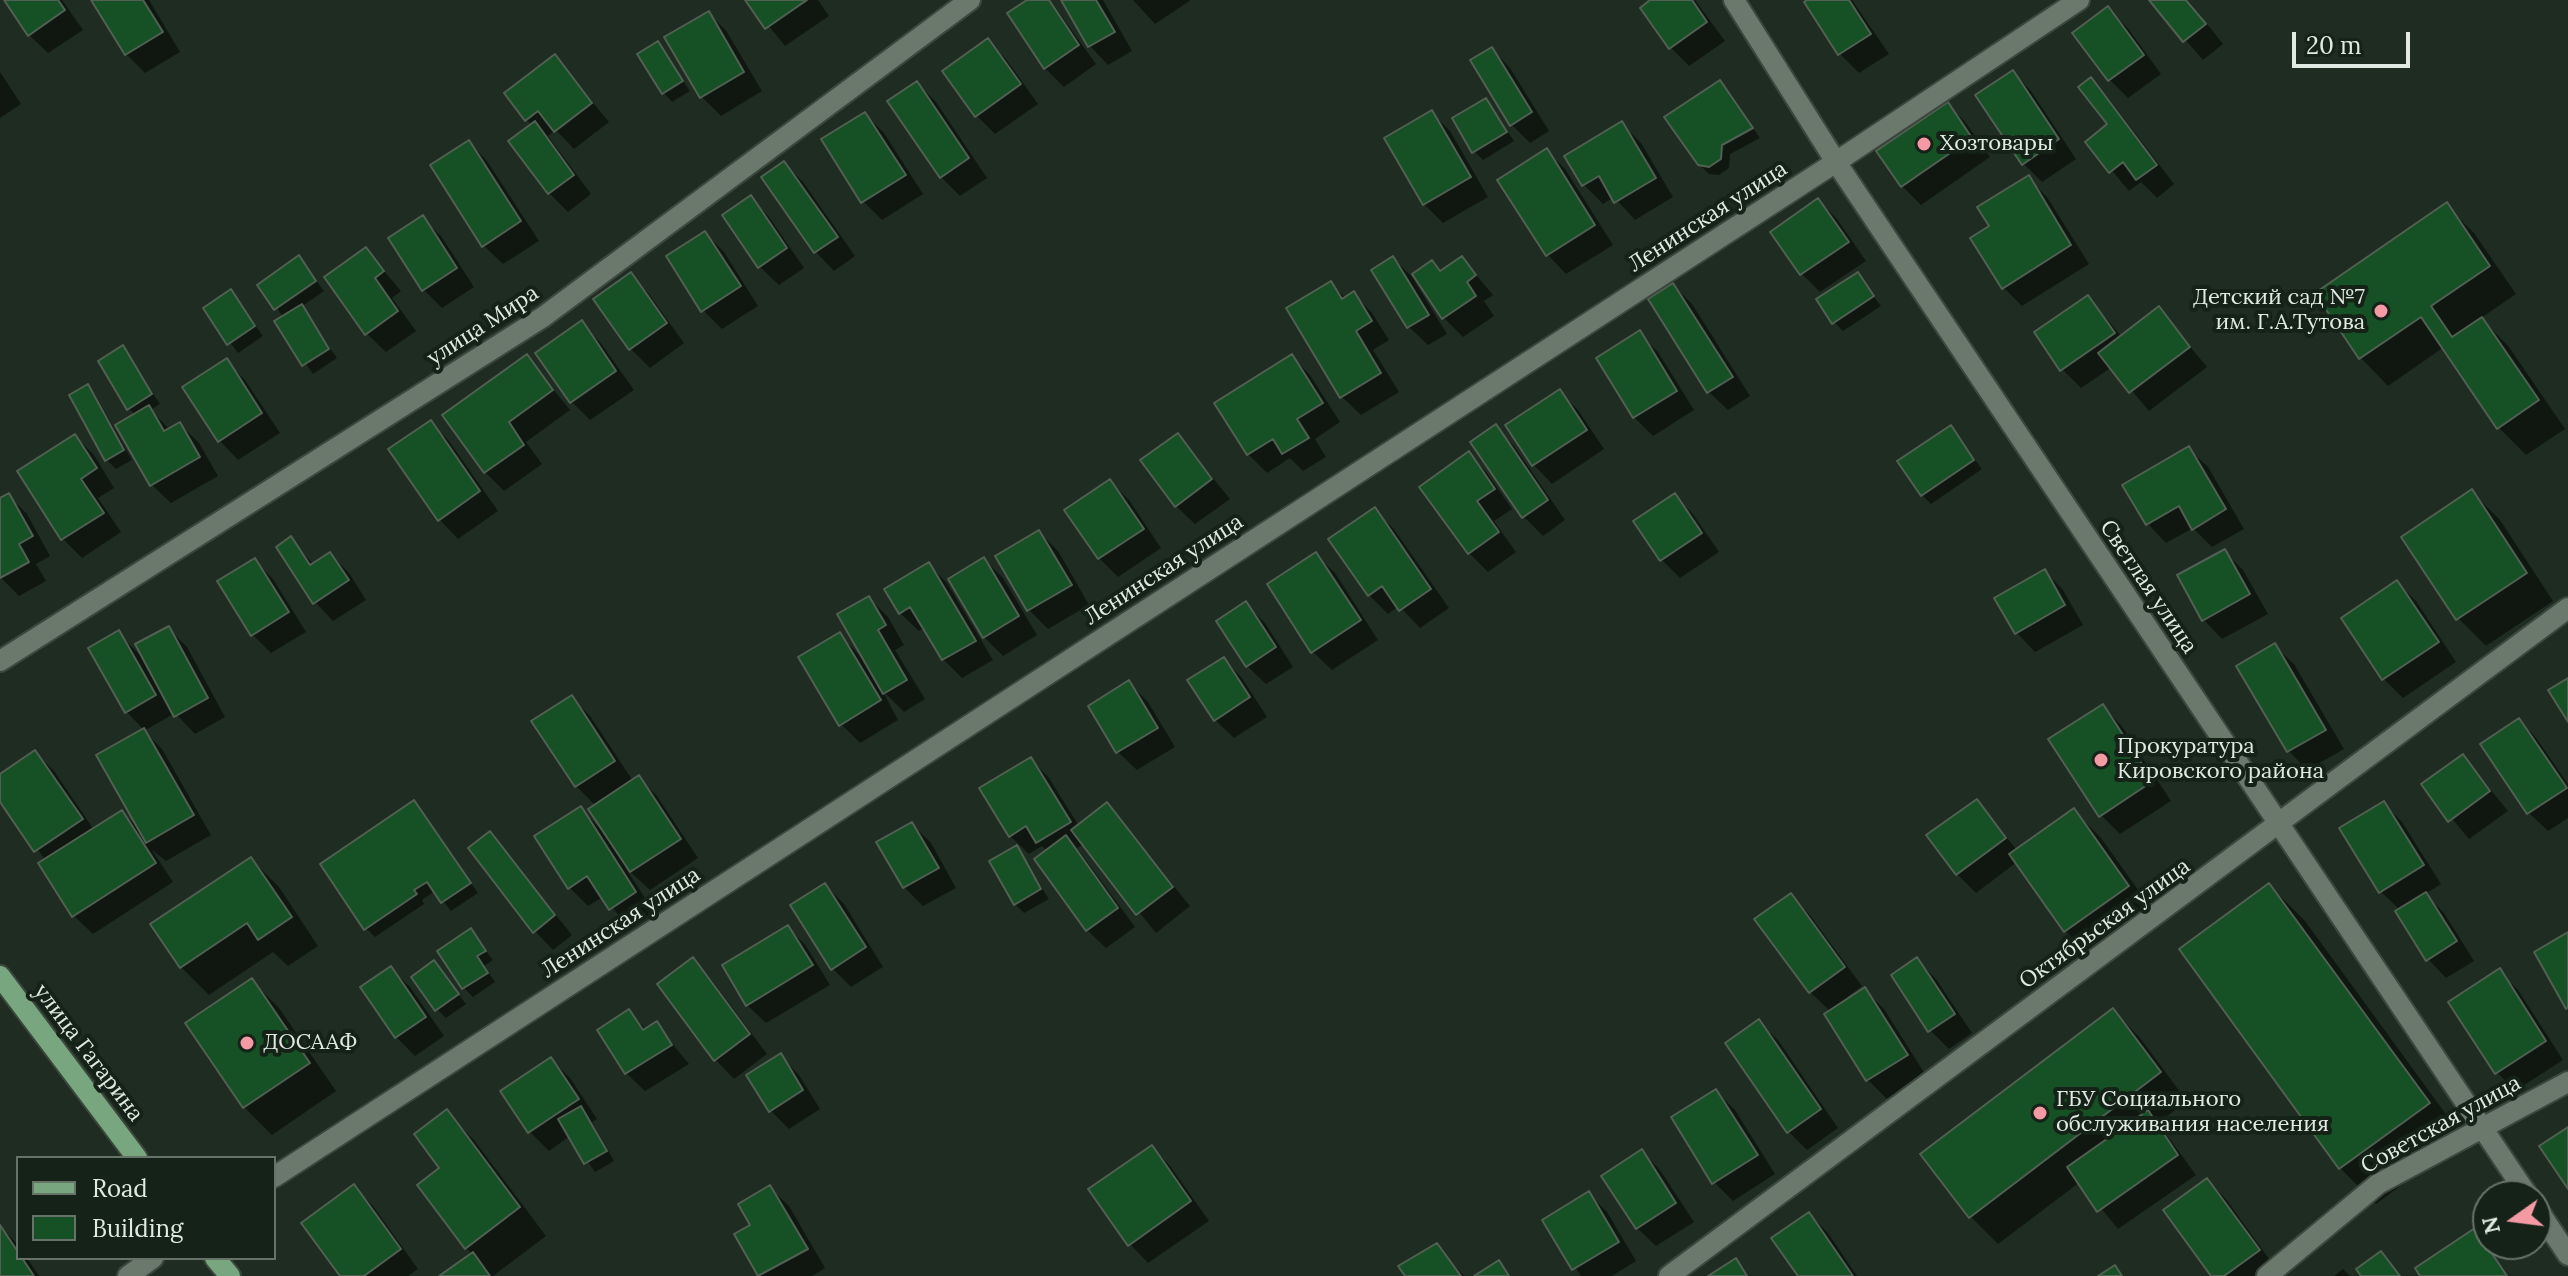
<!DOCTYPE html>
<html>
<head>
<meta charset="utf-8">
<style>
	body { margin:0 }
	#map { position:relative; width:2568px; height:1276px; overflow:hidden; background:#1f2c21; font-family:Lora,serif }
	canvas { display:block }
	.legend { position:absolute; left:16px; top:1156px; width:260px; height:104px; box-sizing:border-box; background:#152217; border:2px solid #677268; margin:0; padding:10px 14px; list-style:none; font-size:24px; color:#e1eae2 }
	.legend li { display:flex; align-items:center; gap:16px; height:40px }
	.legend b { width:40px; border:2px solid #677268 }
	.north { position:absolute; left:2472px; top:1180px; width:80px; height:80px; box-sizing:border-box; background:#152217; border:2px solid #677268; border-radius:50%; rotate:256deg; font-size:22px; font-weight:700; line-height:32px; text-align:center; color:#e1eae2 }
	.north::after { content:''; display:block; margin:auto; width:28px; height:36px; background:#f49aa5; clip-path:polygon(50% 0,100% 100%,50% 72%,0 100%) }
	.scale { position:absolute; left:2292px; top:32px; width:118px; height:36px; box-sizing:border-box; border:4px solid #e1eae2; border-top:0; padding-left:10px; font-size:24px; line-height:28px; white-space:nowrap; color:#e1eae2; -webkit-text-stroke:6px #152217; paint-order:stroke }
</style>
</head>
<body>
<div id="map">
<canvas width="2568" height="1276"></canvas>
<ul class="legend">
<li><b style="height:10px;background:#78a77f"></b>Road</li>
<li><b style="height:22px;background:#165025"></b>Building</li>
</ul>
<div class="north">N</div>
<div class="scale">20 m</div>
</div>
<script>
const ctx = document.querySelector('canvas').getContext('2d');
ctx.lineJoin = 'round';
function fill(path, color) { ctx.fillStyle = color; ctx.fill(path, 'evenodd'); }
const shape = rows => new Path2D(rows.map(r => 'M' + r).join(''));
function trace(path, color, width, dash) { ctx.strokeStyle = color; ctx.lineWidth = width; ctx.lineCap = dash ? 'butt' : 'round'; ctx.setLineDash(dash || []); ctx.stroke(path); }
function label(font, color, halo, rows, align = 'center') {
  ctx.font = font + ' Lora,serif'; ctx.lineWidth = 8; ctx.setLineDash([]); ctx.textBaseline = 'middle'; ctx.strokeStyle = halo; ctx.fillStyle = color; for (const [text, x, y, turn = 0] of rows) {
    ctx.save(); ctx.translate(x, y); ctx.rotate((+turn || 0) * Math.PI / 180); ctx.textAlign = isNaN(turn) ? turn : align; if (halo) ctx.strokeText(text, 0, 0); ctx.fillText(text, 0, 0); ctx.restore();
  }
}
fill(shape([
	[6,0,62,0,83,30,48,53,29,35],
	[94,0,149,0,180,52,145,73,126,54],
	[748,0,818,0,829,16,785,46],
	[1030,0,1050,0,1096,64,1064,87,1045,68],
	[1063,0,1103,0,1132,51,1108,65,1090,46],
	[1133,0,1191,0,1155,24],
	[1654,0,1695,0,1725,41,1689,66,1670,47],
	[1810,0,1852,0,1889,54,1859,73,1840,54,1806,3],
	[2151,0,2188,0,2223,44,2203,60],
	[2108,9,2127,27,2161,74,2128,98,2110,80],
	[709,13,727,32,762,91,721,116,702,97],
	[988,41,1006,59,1038,104,995,134,976,115],
	[658,44,690,91,672,102,664,93],
	[1492,49,1510,68,1549,131,1530,143,1511,124],
	[555,57,609,122,574,149,556,130,548,136,591,194,568,212,549,193,533,126,527,120],
	[0,72,21,104,0,118],
	[2013,72,2031,91,2076,159,2042,182,2023,163],
	[2090,80,2109,99,2174,184,2157,198,2141,182,2129,191,2088,142,2110,125],
	[1720,82,1760,138,1730,154,1729,168,1719,175,1709,174,1699,164],
	[917,83,936,102,987,178,960,196,941,177],
	[1486,100,1514,141,1483,160,1474,151],
	[1948,104,1966,123,1990,157,1921,205,1902,186,1878,152],
	[1432,113,1450,131,1488,197,1443,223,1424,204],
	[865,114,884,133,923,194,882,220,863,201],
	[1622,124,1641,143,1673,197,1635,220,1614,197,1603,204,1584,185],
	[469,142,487,161,539,241,503,264,484,246],
	[1546,150,1565,169,1613,245,1566,274,1548,255,1500,180],
	[784,163,803,182,855,256,834,271,816,252],
	[2028,178,2047,197,2089,264,2022,306,2003,287,1992,227],
	[751,198,769,217,804,268,779,285,760,267],
	[1818,200,1837,219,1866,261,1820,292,1802,274],
	[2446,205,2474,233,2516,294,2481,318,2509,347,2565,429,2526,455,2499,428,2444,347,2388,386,2361,358,2317,293],
	[422,218,441,236,474,287,442,308,424,290],
	[705,233,724,252,758,306,722,329,703,310],
	[366,250,401,291,392,298,416,331,386,352,367,334,327,278],
	[299,258,324,291,301,307,337,358,313,374,277,322,284,318,260,285],
	[1393,258,1412,277,1447,334,1428,345,1409,327],
	[1462,258,1493,295,1484,301,1494,316,1463,337,1444,318,1415,275,1432,262,1442,272],
	[1857,274,1881,306,1843,331,1834,322],
	[630,275,649,294,684,343,650,368,631,349,596,300],
	[1331,283,1346,299,1354,294,1372,313,1389,340,1373,350,1399,392,1361,415,1342,397],
	[1673,285,1692,304,1750,396,1728,410,1709,392],
	[231,292,263,336,238,353,205,309],
	[2088,297,2122,337,2159,309,2207,367,2149,411,2112,367,2081,388,2062,369],
	[581,323,600,342,634,390,590,420,572,402],
	[1639,333,1658,352,1694,410,1653,436,1634,417],
	[122,348,160,404,151,410,170,430,180,424,199,443,218,476,171,503,152,485,136,415,129,409],
	[1291,356,1310,375,1340,422,1315,439,1326,457,1303,471,1290,458,1267,473,1248,454],
	[527,357,570,410,526,442,542,464,504,491,485,472,445,415],
	[226,361,245,380,280,433,238,460,220,441,185,388],
	[87,387,96,396,132,460,116,469,107,460],
	[1560,392,1578,410,1604,449,1552,484,1534,465],
	[431,422,449,441,498,511,458,539,440,520],
	[1495,427,1514,446,1565,520,1543,536,1524,517],
	[1950,427,1982,469,1931,504,1922,495],
	[1178,435,1230,499,1195,524,1176,506],
	[75,436,94,455,114,488,98,498,121,532,82,558,63,539,20,472],
	[2189,449,2208,467,2244,529,2212,547,2193,528,2166,543,2148,524],
	[1469,454,1487,473,1512,509,1494,521,1516,552,1488,572,1469,553],
	[1110,481,1129,500,1161,548,1118,577,1099,558],
	[2472,492,2500,520,2553,601,2486,646,2458,618],
	[8,495,27,514,50,556,36,564,46,581,19,596,0,577,0,500],
	[1674,495,1693,514,1719,552,1680,578,1661,559],
	[1374,510,1393,528,1449,608,1420,628,1399,606,1388,614,1369,595],
	[1039,532,1058,551,1089,605,1048,629,1029,610,998,556],
	[291,539,314,565,330,554,349,573,366,600,333,621,315,602],
	[2224,551,2243,570,2268,614,2222,639,2204,620],
	[1316,555,1335,573,1378,640,1332,670,1313,652],
	[984,559,1003,578,1037,635,1003,656,984,637],
	[254,560,273,579,306,632,271,653,252,634],
	[928,564,947,583,993,660,962,678,943,659,925,628,919,631,900,613],
	[2045,571,2063,590,2083,625,2035,652,2017,633],
	[2397,583,2416,601,2456,662,2403,698,2384,679,2343,619],
	[869,598,888,617,904,645,895,650,925,699,904,712,882,690,898,720,860,743,841,724,839,635,863,658],
	[1246,604,1265,623,1293,667,1266,684,1247,666],
	[168,628,187,647,225,717,195,734,175,713,144,731,162,749,211,835,166,861,152,850,173,882,93,934,74,916,41,864,46,861,0,798,0,777,35,752,54,771,94,830,122,813,140,829,98,756,144,730,126,711,91,648,118,633,143,658,138,645],
	[2275,646,2294,664,2344,749,2307,770,2289,751],
	[1224,659,1242,678,1267,717,1234,738,1215,720],
	[1129,683,1148,702,1175,747,1137,770,1118,752],
	[572,698,590,716,633,781,638,777,657,796,698,858,650,890,625,867,654,912,630,928,603,897,588,906,569,887,580,808,602,830,596,806,576,786],
	[2102,706,2121,725,2171,801,2120,834,2101,815],
	[2519,720,2537,739,2568,784,2568,818,2548,831,2529,813],
	[2463,756,2508,811,2469,839,2424,785],
	[1031,759,1049,778,1079,826,1107,804,1190,906,1156,933,1084,844,1077,848,1135,927,1106,948,1087,930,1047,851,1042,846,1029,854,1010,836],
	[1977,801,2017,850,2073,810,2101,838,2156,915,2093,959,2065,931,2017,862,1976,893,1957,874],
	[414,802,478,893,451,911,435,891,422,900,424,904,375,937,366,928],
	[2383,803,2402,822,2441,884,2425,894,2444,913,2474,961,2446,978,2428,959,2400,910,2380,891],
	[912,824,931,843,956,888,923,906,904,887],
	[490,834,572,935,553,950,535,931],
	[1016,848,1049,899,1024,913,1015,904],
	[251,859,279,887,318,946,288,966,273,952,209,995,181,967],
	[825,885,844,904,883,967,851,987,832,968],
	[2269,885,2305,921,2464,1139,2376,1204,2340,1168],
	[1790,895,1809,914,1862,986,1847,997,1849,1000,1865,990,1884,1009,1925,1074,1887,1099,1868,1080,1826,1015,1831,1012,1810,992],
	[788,927,806,946,830,985,766,1023,747,1005],
	[470,931,493,960,484,966,495,982,473,997,464,988],
	[693,960,711,979,767,1054,734,1079,716,1060,660,984],
	[1917,960,1936,979,1972,1033,1949,1049,1930,1030],
	[434,963,466,1004,446,1018,437,1009],
	[391,969,410,987,444,1036,415,1056,396,1037],
	[2499,971,2518,990,2563,1060,2515,1091,2497,1072],
	[251,980,279,1008,336,1091,272,1135,244,1107],
	[2113,1010,2140,1038,2187,1101,2158,1123,2196,1175,2118,1229,2080,1182,1998,1244,1970,1216],
	[629,1012,647,1030,656,1024,689,1064,645,1091,626,1073],
	[1759,1022,1778,1040,1838,1128,1807,1150,1788,1131],
	[780,1056,799,1075,820,1109,789,1129,770,1110],
	[551,1059,570,1078,597,1119,592,1122,614,1161,595,1172,570,1136,549,1151,530,1132,503,1091],
	[1716,1091,1735,1110,1775,1174,1733,1201,1714,1182],
	[446,1112,474,1140,546,1236,493,1276,443,1276,473,1254,466,1248],
	[1152,1147,1170,1166,1209,1221,1148,1263,1130,1244],
	[1642,1151,1660,1170,1694,1222,1656,1246,1637,1228],
	[2207,1180,2226,1199,2277,1270,2268,1276,2213,1276],
	[354,1187,373,1206,418,1269,408,1276,342,1276],
	[770,1188,789,1206,825,1268,812,1276,760,1276,736,1235,753,1225],
	[1589,1194,1607,1212,1636,1261,1612,1276,1581,1276,1544,1221],
	[1809,1214,1828,1233,1857,1276,1800,1276],
	[0,1226,18,1245,18,1258,27,1258,39,1276,0,1276],
	[1437,1246,1464,1276,1407,1276],
	[2343,1269,2350,1276,2334,1276]
]), '#0007');
const building = shape([
	[4,0,58,0,65,10,28,36,4,0],
	[91,0,143,0,163,32,125,55,91,0],
	[745,0,807,0,765,29,745,0],
	[1027,0,1049,0,1079,45,1044,69,1007,13,1027,0],
	[1061,0,1096,0,1115,32,1088,47,1061,0],
	[1650,0,1692,0,1707,22,1669,49,1640,8,1650,0],
	[1807,0,1849,0,1871,34,1838,55,1804,2,1807,0],
	[2149,0,2186,0,2206,24,2183,42,2149,0],
	[2108,6,2144,55,2108,81,2072,33,2108,6],
	[709,11,744,72,700,98,664,37,709,11],
	[988,38,1021,84,975,117,942,71,988,38],
	[658,41,683,81,662,94,637,54,658,41],
	[1492,47,1532,112,1510,126,1470,60,1492,47],
	[555,54,592,103,554,132,538,111,525,121,504,93,555,54],
	[2013,70,2059,139,2022,165,1975,95,2013,70],
	[2091,77,2157,165,2136,180,2123,162,2109,173,2085,142,2107,124,2078,87,2091,77],
	[1720,80,1753,128,1722,145,1721,159,1709,167,1698,165,1664,117,1720,80],
	[917,81,969,158,940,178,887,101,917,81],
	[1486,98,1507,132,1472,153,1452,118,1486,98],
	[1948,102,1972,138,1901,187,1876,151,1948,102],
	[1432,110,1471,177,1423,205,1384,138,1432,110],
	[865,112,906,175,861,203,821,139,865,112],
	[535,121,574,175,548,194,508,141,535,121],
	[1622,121,1656,178,1614,203,1599,176,1582,186,1564,156,1622,121],
	[469,140,521,221,482,247,430,165,469,140],
	[1547,148,1595,225,1546,256,1497,180,1547,148],
	[784,161,838,237,814,253,761,177,784,161],
	[2029,175,2071,245,2002,289,1970,238,1989,226,1977,207,2029,175],
	[751,195,787,248,758,268,722,215,751,195],
	[1818,198,1849,242,1800,275,1770,232,1818,198],
	[2447,202,2490,266,2431,306,2452,337,2482,317,2539,400,2497,429,2421,317,2359,359,2315,293,2447,202],
	[423,215,457,268,422,291,388,238,423,215],
	[705,231,741,286,701,312,666,256,705,231],
	[366,247,384,271,375,278,398,311,365,335,324,277,366,247],
	[299,255,316,281,274,310,257,285,299,255],
	[1393,256,1429,315,1407,328,1371,270,1393,256],
	[1462,256,1476,275,1467,282,1476,296,1442,319,1412,274,1432,260,1440,271,1462,256],
	[631,272,667,323,629,350,593,299,631,272],
	[1858,272,1874,296,1832,324,1816,299,1858,272],
	[1331,281,1342,299,1354,291,1372,321,1356,331,1381,373,1340,398,1286,308,1331,281],
	[1673,283,1733,377,1707,393,1648,299,1673,283],
	[231,289,255,326,227,345,203,308,231,289],
	[2088,295,2115,333,2060,371,2034,332,2088,295],
	[302,304,329,349,302,366,274,321,302,304],
	[2159,306,2190,347,2129,393,2098,353,2159,306],
	[582,320,616,371,570,403,535,353,582,320],
	[1640,330,1677,391,1633,418,1596,358,1640,330],
	[123,345,152,394,127,410,98,361,123,345],
	[527,354,553,390,509,422,524,445,484,473,442,415,527,354],
	[1292,354,1323,403,1297,419,1309,438,1282,454,1273,439,1247,455,1214,403,1292,354],
	[227,358,262,413,218,442,182,387,227,358],
	[88,384,124,450,105,461,69,395,88,384],
	[1560,389,1587,430,1532,466,1505,425,1560,389],
	[149,405,164,431,180,422,200,457,150,486,115,425,149,405],
	[431,420,480,491,438,521,388,449,431,420],
	[1496,424,1548,500,1522,518,1470,442,1496,424],
	[1951,425,1974,460,1921,496,1897,461,1951,425],
	[1178,433,1212,479,1175,507,1140,460,1178,433],
	[75,434,97,468,81,479,104,513,61,540,17,471,75,434],
	[2189,446,2226,509,2192,530,2179,506,2146,525,2122,485,2189,446],
	[1469,451,1495,489,1477,501,1499,532,1468,554,1419,487,1469,451],
	[1110,479,1144,529,1098,559,1064,510,1110,479],
	[2472,489,2527,573,2456,620,2401,537,2472,489],
	[9,493,33,536,19,544,29,562,0,578,0,498,9,493],
	[1675,493,1702,533,1660,561,1633,521,1675,493],
	[1375,507,1431,589,1399,611,1382,586,1368,596,1328,539,1375,507],
	[1039,530,1072,585,1027,611,995,556,1039,530],
	[291,536,310,565,330,552,349,580,313,604,276,547,291,536],
	[2225,549,2250,594,2202,621,2177,575,2225,549],
	[1316,552,1361,620,1311,653,1267,584,1316,552],
	[984,557,1019,616,983,638,948,579,984,557],
	[255,558,289,612,251,636,217,581,255,558],
	[929,562,976,641,942,660,910,607,899,614,884,589,929,562],
	[2045,569,2065,605,2015,634,1994,598,2045,569],
	[2397,580,2439,642,2382,680,2341,618,2397,580],
	[869,596,886,625,878,630,907,680,883,694,837,614,869,596],
	[1246,601,1276,647,1246,667,1216,621,1246,601],
	[169,626,208,698,174,717,135,644,169,626],
	[119,630,156,695,125,713,88,648,119,630],
	[840,632,881,700,839,726,798,657,840,632],
	[2275,643,2326,730,2287,752,2236,666,2275,643],
	[1224,657,1250,697,1214,721,1187,680,1224,657],
	[2568,678,2568,722,2548,690,2568,678],
	[1129,680,1158,728,1116,753,1088,706,1129,680],
	[572,695,615,761,575,787,531,721,572,695],
	[2103,704,2153,781,2099,817,2048,739,2103,704],
	[2519,718,2567,788,2527,814,2480,744,2519,718],
	[144,728,194,815,146,843,96,755,144,728],
	[35,750,83,819,34,852,0,802,0,774,35,750],
	[2463,754,2490,791,2448,822,2421,784,2463,754],
	[1031,757,1071,822,1036,843,1026,826,1009,837,979,788,1031,757],
	[639,775,681,839,630,872,588,809,639,775],
	[1977,799,2006,838,1956,875,1926,835,1977,799],
	[414,800,471,883,441,903,427,882,414,890,417,894,364,930,320,864,414,800],
	[2384,801,2424,865,2379,893,2339,828,2384,801],
	[1107,802,1173,887,1136,915,1071,830,1107,802],
	[581,806,636,892,609,910,587,876,568,889,534,836,581,806],
	[2074,808,2129,886,2064,932,2009,854,2074,808],
	[122,810,156,863,72,917,38,863,122,810],
	[912,822,939,868,903,888,876,842,912,822],
	[490,831,555,915,533,933,468,848,490,831],
	[1066,835,1118,908,1086,931,1034,859,1066,835],
	[1017,845,1041,889,1014,905,989,861,1017,845],
	[251,857,292,917,258,940,247,923,180,968,150,924,251,857],
	[825,883,866,947,831,970,790,905,825,883],
	[2269,883,2430,1103,2339,1169,2179,949,2269,883],
	[2426,892,2457,941,2426,961,2395,911,2426,892],
	[1791,893,1845,967,1809,993,1754,919,1791,893],
	[788,925,813,965,746,1006,722,965,788,925],
	[471,928,486,951,477,956,488,973,462,989,437,951,471,928],
	[2568,932,2568,1007,2566,1009,2534,952,2568,932],
	[693,957,750,1034,714,1061,657,984,693,957],
	[1917,957,1955,1014,1928,1032,1891,975,1917,957],
	[434,960,459,994,435,1011,411,977,434,960],
	[391,966,426,1017,395,1038,360,987,391,966],
	[2500,968,2546,1041,2495,1074,2448,1002,2500,968],
	[252,978,310,1063,243,1108,185,1023,252,978],
	[1865,987,1908,1055,1866,1081,1824,1014,1865,987],
	[2113,1008,2161,1072,1969,1218,1920,1154,2113,1008],
	[629,1009,643,1030,657,1021,672,1045,625,1074,597,1030,629,1009],
	[1759,1019,1821,1109,1787,1133,1725,1043,1759,1019],
	[781,1053,803,1090,769,1112,746,1075,781,1053],
	[551,1057,579,1099,528,1133,500,1091,551,1057],
	[1716,1089,1758,1155,1712,1184,1671,1117,1716,1089],
	[581,1106,607,1151,584,1164,558,1119,581,1106],
	[447,1109,520,1207,465,1249,417,1185,439,1168,414,1134,447,1109],
	[2148,1110,2178,1155,2097,1212,2067,1167,2148,1110],
	[2568,1127,2568,1189,2539,1146,2568,1127],
	[1152,1145,1191,1201,1128,1246,1088,1189,1152,1145],
	[1642,1149,1676,1203,1636,1229,1601,1176,1642,1149],
	[2207,1178,2260,1250,2224,1276,2211,1276,2163,1210,2207,1178],
	[354,1184,401,1249,364,1276,340,1276,301,1223,354,1184],
	[770,1185,808,1249,758,1276,734,1234,750,1225,738,1204,770,1185],
	[1589,1191,1619,1242,1572,1270,1542,1220,1589,1191],
	[1809,1212,1853,1276,1798,1276,1771,1238,1809,1212],
	[0,1225,18,1252,18,1258,22,1258,34,1276,0,1276,0,1225],
	[2475,1228,2507,1276,2420,1276,2415,1268,2475,1228],
	[1437,1243,1461,1276,1405,1276,1398,1266,1437,1243],
	[2381,1251,2400,1276,2361,1276,2356,1269,2381,1251],
	[473,1252,490,1276,439,1276,473,1252],
	[1736,1258,1747,1276,1708,1276,1736,1258],
	[1499,1260,1509,1276,1474,1276,1499,1260],
	[2115,1265,2122,1276,2098,1276,2115,1265]
]);
fill(building, '#165025');
trace(building, '#526053', 2);
const minor = shape([
	[1734,0,1836,162,2528,1196],
	[0,661,543,317,970,0],
	[274,1177,1836,162,2079,0],
	[2536,1207,2568,1255],
	[128,1276,153,1258],
	[1669,1276,2568,608],
	[2267,1276,2378,1184,2568,1082]
]);
const major = shape([
	[0,976,137,1158],
	[215,1258,230,1276]
]);
trace(minor, '#3c473e', 24);
trace(major, '#3c473e', 24);
trace(minor, '#6a796b', 20);
trace(major, '#78a77f', 20);
for (const [x, y, r, color] of [
	[1924,144,8,"#f49aa5"],
	[2381,311,8,"#f49aa5"],
	[2101,760,8,"#f49aa5"],
	[247,1043,8,"#f49aa5"],
	[2040,1113,8,"#f49aa5"]
]) { const dot = new Path2D(); dot.arc(x, y, r, 0, 2 * Math.PI); ctx.fillStyle = color; ctx.fill(dot); trace(dot, '#152217', 3); }
label('22px', '#e1eae2', '#152217', [
	["Хозтовары",1940,144],
	["Детский сад №7",2365,298,"right"],
	["им. Г.А.Тутова",2365,323,"right"],
	["Прокуратура",2117,747],
	["Кировского района",2117,772],
	["ДОСААФ",263,1043],
	["ГБУ Социального",2056,1100],
	["обслуживания населения",2056,1125]
], 'left');
label('22px', '#e1eae2', '#152217', [
	["Ленинская улица",1708,217,-33],
	["улица Мира",483,326,-33],
	["Ленинская улица",1164,570,-33],
	["Светлая улица",2148,587,56],
	["Ленинская улица",621,923,-33],
	["Октябрьская улица",2105,924,-36],
	["улица Гагарина",88,1053,53],
	["Советская улица",2441,1125,-29]
]);
</script>
</body>
</html>
